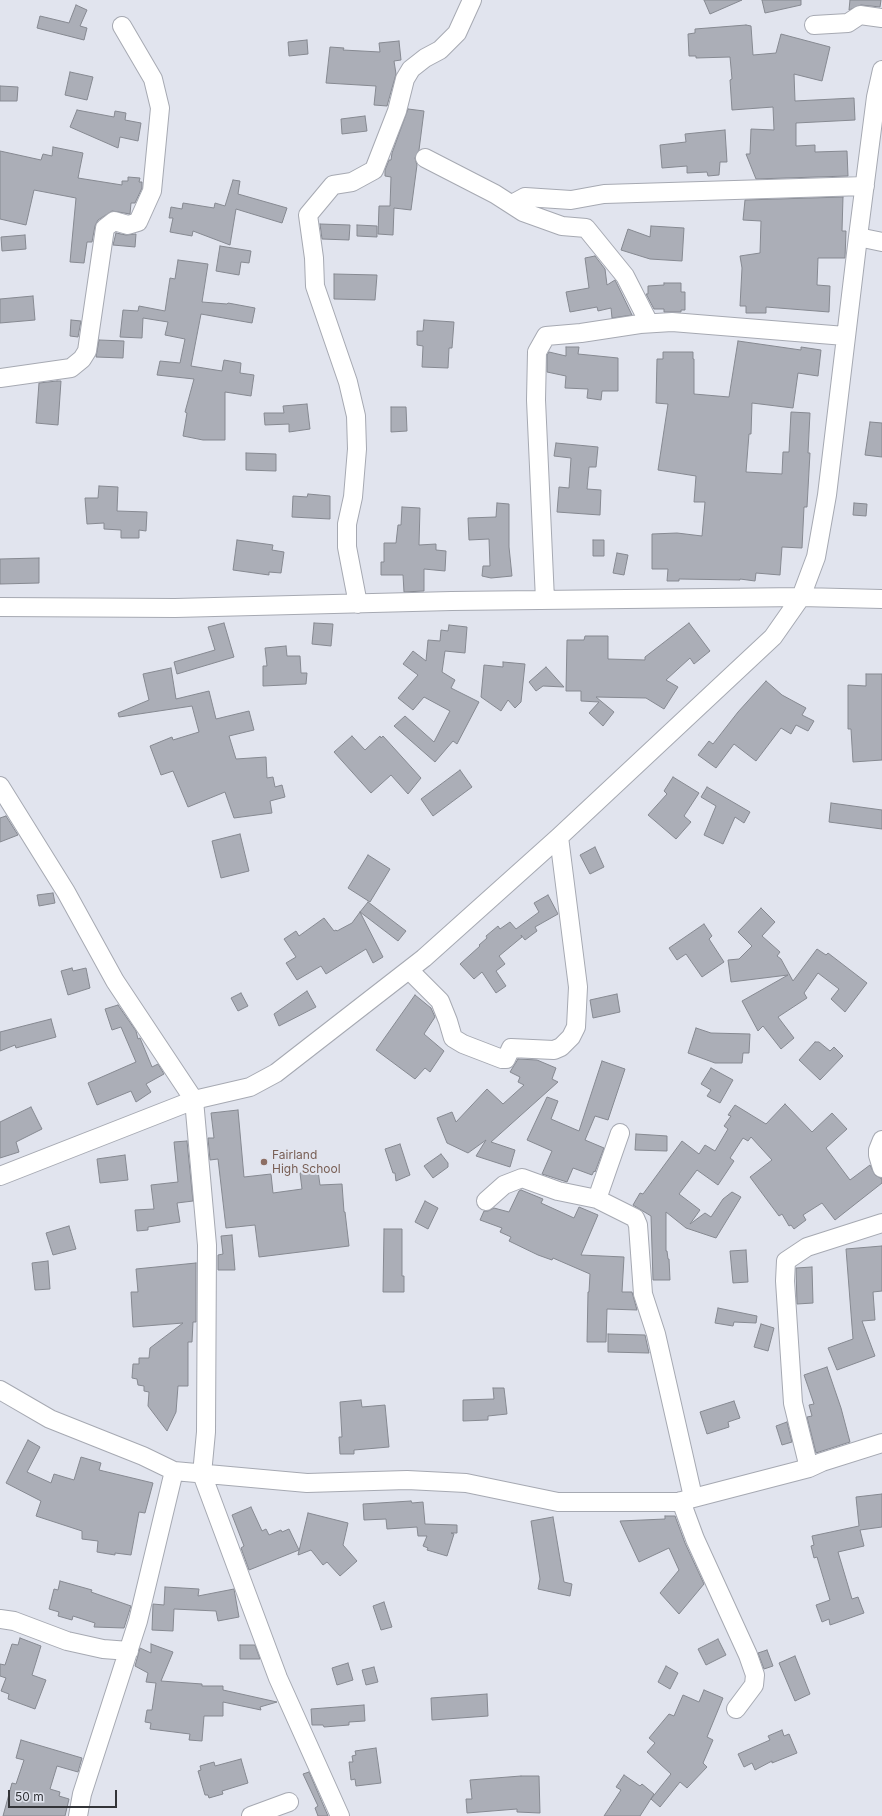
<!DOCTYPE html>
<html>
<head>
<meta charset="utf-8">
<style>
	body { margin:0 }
	#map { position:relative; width:882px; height:1816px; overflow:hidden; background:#e1e4ee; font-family:Inter,sans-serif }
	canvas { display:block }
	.scale { position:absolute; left:8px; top:1790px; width:109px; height:18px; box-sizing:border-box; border:2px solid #333438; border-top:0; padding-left:5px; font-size:12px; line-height:14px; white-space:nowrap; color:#333438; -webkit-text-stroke:3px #e1e4ee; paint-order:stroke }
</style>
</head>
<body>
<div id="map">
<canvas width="882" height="1816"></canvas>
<div class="scale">50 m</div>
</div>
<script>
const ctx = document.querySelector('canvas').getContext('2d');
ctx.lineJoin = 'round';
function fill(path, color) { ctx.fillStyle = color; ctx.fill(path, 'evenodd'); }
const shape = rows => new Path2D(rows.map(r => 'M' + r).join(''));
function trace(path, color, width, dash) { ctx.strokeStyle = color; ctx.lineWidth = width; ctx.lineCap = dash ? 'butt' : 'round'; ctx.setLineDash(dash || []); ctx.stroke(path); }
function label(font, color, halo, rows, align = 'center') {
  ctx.font = font + ' Inter,sans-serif'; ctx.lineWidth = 4; ctx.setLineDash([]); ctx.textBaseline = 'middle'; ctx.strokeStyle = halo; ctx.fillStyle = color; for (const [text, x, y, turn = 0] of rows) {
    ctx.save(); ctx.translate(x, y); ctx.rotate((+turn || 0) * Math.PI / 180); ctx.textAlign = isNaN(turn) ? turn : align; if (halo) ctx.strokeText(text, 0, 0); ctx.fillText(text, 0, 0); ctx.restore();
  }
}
const building = shape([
	[704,0,742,0,710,14,704,0],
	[762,0,801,0,801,5,765,13,762,0],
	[850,0,881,0,880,7,861,5,849,10,850,0],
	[76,5,87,10,80,26,87,28,84,40,37,28,40,16,69,23,76,5],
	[746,25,751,26,753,55,776,53,781,34,830,47,822,81,794,74,795,101,854,98,855,120,796,123,796,146,815,145,815,152,847,151,848,176,756,179,746,154,750,154,751,129,774,130,773,107,732,110,730,80,732,79,730,57,696,58,696,56,689,56,688,34,695,33,695,29,746,25],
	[307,40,308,54,289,56,288,42,307,40],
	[399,41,401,60,394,61,396,74,387,106,374,105,376,86,326,83,330,47,344,48,343,50,380,52,379,43,399,41],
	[70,72,93,77,87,100,65,95,70,72],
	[0,86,18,87,17,101,0,101,0,86],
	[408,109,424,111,419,150,415,158,417,165,411,210,394,208,393,235,378,234,379,206,390,206,391,177,385,176,385,170,389,160,391,160,392,153,408,109],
	[77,110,114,117,115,111,126,113,125,120,141,123,138,141,120,137,118,148,70,127,77,110],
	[365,116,367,131,342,134,341,119,365,116],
	[725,130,727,162,720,162,719,175,708,176,707,172,687,173,687,166,662,168,660,145,686,142,685,134,725,130],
	[53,147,83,153,78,178,122,185,122,181,128,181,128,177,140,178,139,182,142,182,142,188,135,203,131,203,130,214,112,211,98,220,95,226,92,242,87,242,84,263,70,262,76,198,34,190,26,225,0,219,0,151,41,160,43,154,52,156,53,147],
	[233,180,240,181,238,194,287,208,282,223,236,209,230,245,193,231,192,236,170,232,173,218,169,218,171,207,182,209,183,203,214,208,215,203,225,206,233,180],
	[843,197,842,231,846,231,845,258,818,258,817,285,830,286,829,312,766,307,766,313,746,313,746,306,740,306,742,268,740,256,760,253,761,221,743,220,745,200,843,197],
	[320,224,350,225,349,240,322,239,320,224],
	[357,225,377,226,377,237,357,236,357,225],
	[651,226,684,228,682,261,650,259,621,250,628,229,650,237,651,226],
	[116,233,126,235,136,234,135,247,113,245,116,233],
	[25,235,26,249,2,251,1,237,25,235],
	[220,246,251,251,249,263,241,262,239,275,216,271,220,246],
	[595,256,605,269,607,285,615,280,632,315,612,318,611,308,598,311,597,307,570,312,566,292,589,288,585,258,595,256],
	[178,260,208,264,202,302,227,304,228,303,255,308,252,323,201,314,191,366,222,371,224,360,241,363,240,373,254,375,251,396,225,392,225,440,203,440,183,436,187,413,185,412,194,379,157,375,160,361,180,363,185,339,165,335,168,322,143,318,142,338,120,337,123,310,138,311,139,306,165,311,170,278,175,279,178,260],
	[334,274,377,275,375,300,334,299,334,274],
	[664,283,681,283,681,292,685,292,685,310,681,310,681,312,664,312,664,309,654,309,646,294,648,294,648,286,664,285,664,283],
	[33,296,35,320,0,323,0,299,33,296],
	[71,320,81,321,78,337,70,336,71,320],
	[424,320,454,322,452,348,449,348,448,368,422,367,423,346,417,345,417,331,423,331,424,320],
	[99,340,124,341,123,358,96,357,99,340],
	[738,341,801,350,801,347,821,350,818,376,798,373,793,408,752,403,751,434,749,434,746,472,782,474,783,452,789,452,791,412,810,413,808,453,810,453,807,507,804,507,802,548,782,547,780,575,756,573,755,581,740,579,740,580,679,579,679,581,667,581,668,569,652,569,652,534,677,533,702,536,705,502,694,502,696,476,658,470,668,404,656,403,657,359,663,359,663,352,693,352,693,359,694,359,694,394,729,397,738,341],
	[566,347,579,347,578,354,618,358,618,391,602,391,601,400,587,398,588,389,565,388,566,376,547,372,547,355,549,352,566,356,566,347],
	[57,381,61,381,58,425,36,423,39,383,57,381],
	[307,404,310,429,289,432,289,424,265,425,264,413,284,413,283,406,307,404],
	[391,407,406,407,407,431,391,432,391,407],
	[870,422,882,423,882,457,865,455,870,422],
	[556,443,598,447,596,467,589,467,587,489,601,490,600,515,557,512,559,487,569,488,571,458,554,456,556,443],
	[246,453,276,454,276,471,246,470,246,453],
	[99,486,118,487,117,511,147,512,146,531,139,530,139,538,121,538,121,530,104,529,104,523,87,524,85,498,98,498,99,486],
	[308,494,330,496,330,519,292,517,293,496,307,497,308,494],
	[497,503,509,504,509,547,512,576,491,578,482,576,483,566,490,566,489,539,469,540,468,518,496,517,497,503],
	[854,503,867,504,866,516,853,515,854,503],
	[402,507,420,508,419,545,436,544,436,550,446,551,445,571,424,569,424,591,404,592,403,575,381,575,381,562,384,562,384,543,396,543,398,525,401,525,402,507],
	[237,540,273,545,272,550,284,552,281,573,269,572,269,575,233,570,237,540],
	[593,540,604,540,604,556,593,556,593,540],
	[617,553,628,555,624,575,613,573,617,553],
	[39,558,39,583,0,584,0,559,39,558],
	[224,623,234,657,177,674,174,662,215,650,208,627,224,623],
	[314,623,333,624,331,646,312,644,314,623],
	[689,623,710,651,694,664,690,658,666,680,678,687,664,709,646,698,596,697,614,712,603,726,589,713,599,702,581,701,581,691,566,691,567,640,584,640,585,636,608,636,608,659,645,660,645,657,689,623],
	[449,625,467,627,465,653,445,651,442,672,455,680,451,688,479,702,457,744,453,741,435,762,394,726,405,716,434,742,450,711,424,697,413,710,398,698,418,675,403,664,413,651,426,661,428,640,440,641,441,630,448,631,449,625],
	[286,646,287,656,300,656,301,673,307,673,306,684,263,686,263,666,267,666,265,648,286,646],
	[503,662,525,664,521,702,515,708,508,700,501,711,481,697,484,665,503,667,503,662],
	[546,667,564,687,543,686,536,691,529,682,546,667],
	[171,668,176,699,209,691,216,719,249,711,254,730,229,736,236,759,266,757,267,778,273,777,275,787,282,785,285,797,270,801,272,813,234,818,225,792,188,807,173,771,161,775,150,746,172,737,173,740,199,732,192,706,119,717,118,713,149,700,143,674,171,668],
	[866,674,882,674,882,760,853,762,851,729,848,729,848,685,866,686,866,674],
	[766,681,782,695,806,708,802,715,814,721,808,731,796,725,791,734,781,728,756,761,734,744,716,768,698,755,709,741,713,744,738,712,766,681],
	[352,736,365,750,380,736,381,738,383,736,421,778,408,794,391,775,371,793,334,752,352,736],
	[460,770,472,787,433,816,421,799,460,770],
	[673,777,699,793,684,816,691,822,676,839,648,815,667,794,664,791,673,777],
	[707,787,750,812,744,823,735,817,723,844,704,835,716,806,701,797,707,787],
	[831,803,882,810,882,829,829,822,831,803],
	[6,816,18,835,0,842,0,818,6,816],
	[240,834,249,871,221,878,212,841,240,834],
	[595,847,604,867,590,874,580,855,595,847],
	[368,855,390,869,370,902,348,888,368,855],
	[53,893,55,903,39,906,37,895,53,893],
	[548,895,558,914,535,927,537,931,525,940,521,935,522,937,499,956,505,964,496,971,506,986,496,993,482,972,474,979,460,964,480,946,479,945,487,938,486,936,498,926,500,929,510,922,516,929,539,912,534,903,548,895],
	[368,902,406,931,398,941,360,912,368,902],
	[761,908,775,922,762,936,780,952,777,956,781,959,793,981,817,949,826,955,828,953,867,983,845,1012,831,999,839,989,818,973,804,993,807,998,778,1017,794,1038,781,1049,763,1026,758,1031,742,1001,788,975,731,982,728,960,739,959,752,946,738,932,761,908],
	[360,912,383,957,373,963,366,949,326,974,321,966,297,980,286,963,296,957,284,939,296,931,299,936,324,918,334,931,336,930,337,931,352,923,360,912],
	[704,924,712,936,709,939,724,962,702,977,686,954,677,960,669,948,704,924],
	[72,968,73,971,86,968,90,988,68,995,61,971,72,968],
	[307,991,316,1007,279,1026,274,1014,307,991],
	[241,993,248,1006,238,1011,231,998,241,993],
	[617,994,620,1012,593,1018,590,1000,617,994],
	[415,995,431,1008,435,1017,424,1034,444,1051,430,1072,425,1068,415,1079,376,1050,415,995],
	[118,1005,136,1031,138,1039,140,1038,152,1067,158,1064,164,1074,146,1084,151,1092,136,1102,131,1091,97,1105,88,1083,136,1062,121,1027,112,1030,105,1009,118,1005],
	[51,1019,56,1037,16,1048,15,1045,0,1051,0,1032,51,1019],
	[696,1028,711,1033,750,1034,749,1053,743,1053,742,1063,715,1063,688,1053,696,1028],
	[815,1042,819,1042,830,1051,834,1047,843,1056,820,1080,799,1060,815,1042],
	[518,1059,537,1060,556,1068,552,1079,558,1082,491,1142,515,1150,510,1167,476,1156,486,1140,468,1153,447,1143,437,1118,452,1112,456,1122,487,1089,503,1104,524,1085,518,1082,520,1077,510,1072,518,1059],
	[602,1061,625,1069,608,1120,595,1116,585,1140,604,1148,595,1172,594,1171,592,1175,573,1168,567,1182,542,1174,552,1151,527,1140,547,1097,558,1101,551,1119,579,1131,602,1061],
	[711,1068,733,1080,720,1103,707,1096,711,1090,701,1084,711,1068],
	[785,1104,812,1132,832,1113,847,1129,826,1148,850,1180,870,1165,875,1175,882,1179,882,1183,835,1220,822,1203,803,1215,806,1220,794,1229,791,1225,789,1226,782,1214,779,1216,750,1177,772,1160,751,1137,748,1141,743,1138,730,1158,734,1161,718,1185,697,1170,679,1194,700,1210,690,1224,705,1213,711,1217,723,1199,732,1192,741,1197,716,1238,686,1228,666,1212,666,1251,667,1251,668,1259,669,1259,670,1280,653,1280,651,1216,633,1205,640,1193,643,1194,682,1141,699,1154,705,1145,715,1151,728,1129,724,1126,731,1116,728,1115,735,1105,766,1124,785,1104],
	[31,1107,42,1129,16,1142,19,1152,0,1158,0,1122,31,1107],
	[238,1110,244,1177,271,1174,273,1193,302,1189,300,1173,318,1171,320,1185,342,1184,344,1212,345,1212,349,1246,259,1257,255,1225,226,1228,218,1159,210,1160,208,1138,214,1138,211,1113,238,1110],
	[636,1134,667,1136,667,1151,635,1150,636,1134],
	[187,1141,193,1201,177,1203,180,1222,148,1227,148,1230,137,1231,135,1210,154,1209,151,1185,178,1182,174,1142,187,1141],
	[400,1144,410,1175,396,1181,395,1173,393,1173,385,1149,400,1144],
	[441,1154,448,1163,448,1167,433,1178,424,1166,441,1154],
	[125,1155,128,1180,100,1183,97,1159,125,1155],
	[521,1190,543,1199,541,1203,574,1218,579,1207,598,1215,581,1255,624,1257,622,1292,632,1292,637,1310,607,1309,606,1342,587,1342,588,1292,589,1292,590,1274,553,1258,552,1260,538,1255,509,1241,511,1237,500,1232,502,1228,480,1220,484,1211,488,1211,494,1208,509,1212,519,1191,521,1190],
	[425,1201,438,1208,428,1229,415,1222,425,1201],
	[69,1226,76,1249,53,1255,46,1233,69,1226],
	[384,1229,402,1229,402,1276,404,1276,404,1292,383,1292,384,1229],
	[232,1235,235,1270,218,1270,218,1255,223,1254,221,1236,232,1235],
	[882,1246,882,1291,873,1292,875,1320,862,1321,875,1356,837,1370,828,1348,853,1339,846,1249,882,1246],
	[746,1250,748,1282,733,1283,730,1251,746,1250],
	[48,1261,50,1289,35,1290,32,1263,48,1261],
	[196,1263,196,1322,193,1322,192,1342,188,1342,188,1386,178,1386,176,1412,167,1431,148,1406,149,1392,144,1391,144,1386,138,1385,137,1379,132,1378,133,1364,139,1364,139,1358,149,1358,150,1348,183,1323,133,1327,131,1292,138,1292,136,1269,196,1263],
	[812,1267,813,1303,797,1304,796,1268,812,1267],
	[718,1308,757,1316,756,1323,734,1322,733,1326,715,1323,718,1308],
	[761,1324,774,1328,768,1351,754,1347,761,1324],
	[608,1334,645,1335,649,1353,608,1352,608,1334],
	[827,1367,841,1408,850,1442,816,1453,807,1417,812,1416,809,1405,814,1404,804,1375,827,1367],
	[493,1388,504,1388,507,1414,488,1416,488,1420,463,1421,463,1400,494,1399,493,1388],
	[361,1400,362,1407,385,1405,389,1447,354,1450,354,1454,340,1454,339,1437,342,1437,340,1402,361,1400],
	[734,1401,740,1418,728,1422,729,1427,707,1434,700,1412,734,1401],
	[787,1422,792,1442,782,1445,776,1426,787,1422],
	[28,1440,40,1447,27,1472,51,1483,54,1474,74,1480,81,1457,101,1463,99,1470,153,1483,145,1513,139,1512,131,1555,115,1553,115,1555,97,1552,98,1541,82,1539,82,1531,36,1516,41,1501,6,1483,28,1440],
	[882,1494,882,1527,860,1530,864,1546,838,1552,852,1599,858,1597,864,1613,830,1625,829,1619,822,1622,816,1605,830,1600,817,1557,814,1558,811,1546,814,1545,812,1536,859,1526,856,1497,882,1494],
	[411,1501,412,1503,423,1502,425,1524,457,1525,457,1533,451,1533,454,1534,447,1556,427,1550,428,1548,423,1546,427,1536,418,1536,417,1527,387,1529,386,1519,364,1520,363,1504,411,1501],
	[251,1507,262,1531,266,1529,269,1535,281,1530,282,1532,289,1529,299,1550,249,1570,241,1548,244,1546,232,1515,251,1507],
	[308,1513,348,1523,343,1545,357,1561,340,1576,327,1562,323,1565,311,1550,298,1555,308,1513],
	[665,1516,675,1516,685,1543,704,1584,679,1614,660,1593,679,1570,669,1548,639,1562,620,1521,665,1519,665,1516],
	[553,1517,564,1582,572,1584,570,1596,538,1589,540,1579,531,1521,553,1517],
	[60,1581,92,1590,91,1592,131,1606,124,1628,94,1627,95,1623,73,1616,72,1620,58,1616,59,1612,49,1609,54,1589,58,1590,60,1581],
	[165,1587,199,1589,198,1596,234,1589,239,1617,218,1621,216,1611,174,1609,173,1631,152,1630,153,1604,164,1605,165,1587],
	[384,1602,392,1627,381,1630,373,1606,384,1602],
	[20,1638,41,1646,32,1675,46,1680,35,1709,8,1699,9,1694,1,1691,6,1678,0,1676,0,1664,5,1665,12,1644,18,1645,20,1638],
	[718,1639,726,1655,706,1665,698,1649,718,1639],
	[151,1644,173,1652,161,1681,202,1684,202,1686,223,1686,223,1690,277,1702,260,1707,261,1710,223,1702,223,1716,204,1716,202,1741,189,1740,190,1734,150,1729,151,1723,145,1722,147,1710,152,1710,156,1683,146,1682,148,1673,135,1666,140,1648,151,1653,151,1644],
	[240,1645,255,1645,260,1659,240,1659,240,1645],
	[767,1650,773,1666,764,1669,758,1653,767,1650],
	[795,1656,810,1694,795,1701,779,1663,795,1656],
	[348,1663,353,1680,337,1685,332,1668,348,1663],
	[666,1666,678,1673,670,1689,658,1682,666,1666],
	[374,1667,378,1682,366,1685,362,1670,374,1667],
	[704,1690,723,1698,707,1737,713,1740,703,1763,707,1767,687,1788,680,1782,660,1807,651,1799,671,1774,647,1752,655,1743,649,1738,669,1714,674,1716,683,1695,699,1702,704,1690],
	[487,1694,488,1716,432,1720,431,1698,487,1694],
	[364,1705,365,1721,349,1722,349,1725,324,1727,323,1725,312,1725,311,1709,364,1705],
	[782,1730,784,1736,789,1734,797,1753,772,1763,772,1761,755,1770,752,1763,744,1767,738,1754,770,1740,768,1736,782,1730],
	[21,1740,82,1758,78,1772,57,1766,50,1789,60,1792,59,1796,69,1799,65,1816,3,1816,12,1783,16,1784,24,1760,16,1758,21,1740],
	[376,1748,381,1783,356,1786,355,1779,351,1780,349,1762,353,1762,352,1756,356,1755,355,1751,376,1748],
	[241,1759,248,1783,222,1791,223,1794,209,1798,208,1795,205,1795,198,1771,201,1770,200,1766,214,1762,215,1766,241,1759],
	[309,1772,328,1816,318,1816,315,1808,318,1806,303,1774,309,1772],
	[624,1775,640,1786,642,1784,654,1794,640,1816,604,1816,621,1790,616,1787,624,1775],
	[521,1776,539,1776,540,1813,517,1812,517,1809,467,1813,466,1799,472,1799,470,1780,521,1776]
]);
fill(building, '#abaeb7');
trace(building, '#868991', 1);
const minor = shape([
	[814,25,848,23,860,15,882,18],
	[425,158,495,194,523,212,562,226,586,228,625,276,649,323],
	[512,204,525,197,571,200,604,194,865,186],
	[858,237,882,242],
	[0,378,71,368,82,359,87,351,105,228,114,221,128,225,138,222,152,191,160,108,153,79,122,26],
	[545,600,536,400,537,352,546,336,581,333,640,324,672,322,845,336],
	[358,604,347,547,347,524,353,497,357,449,356,416,348,382,315,286,314,258,308,215,333,185,352,182,374,170,397,111,405,79,411,69,425,58,440,50,457,33,472,0],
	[0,607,175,608,452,601,801,597,882,599],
	[0,786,66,892,115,981,194,1100,207,1245,206,1432,202,1474,278,1678,340,1816],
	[409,970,440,1001,448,1021,453,1038,463,1044,502,1059,506,1059,511,1048,554,1050,561,1047,571,1037,576,1027,578,987,559,837],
	[620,1133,597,1199,635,1218,638,1225,643,1294,656,1334,693,1497],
	[882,1140,878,1150,878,1155,882,1168],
	[0,1176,194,1100,250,1087,276,1073,424,958,559,837,773,637,801,597,816,557,827,495,858,237,876,97,882,70],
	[486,1201,504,1185,522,1178,558,1191,597,1199],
	[0,1390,50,1419,143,1456,174,1471,307,1483,407,1480,466,1483,558,1502,678,1502,809,1468,822,1462,882,1443],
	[809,1468,793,1403,785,1281,786,1261,807,1247,882,1223],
	[681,1501,695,1539,748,1655,755,1675,754,1685,736,1709],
	[0,1619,14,1621,67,1641,103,1649,129,1651],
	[78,1816,82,1794,138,1621,174,1471],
	[251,1816,289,1802]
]);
trace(minor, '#a6a9b2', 20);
trace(minor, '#fff', 18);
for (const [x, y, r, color] of [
	[264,1162,4,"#8d6e63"]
]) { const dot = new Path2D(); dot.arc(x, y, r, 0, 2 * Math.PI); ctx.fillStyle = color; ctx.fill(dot); trace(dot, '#e1e4ee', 1.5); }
label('12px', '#785e54', '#e1e4ee', [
	["Fairland",272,1155],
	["High School",272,1169]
], 'left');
</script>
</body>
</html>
